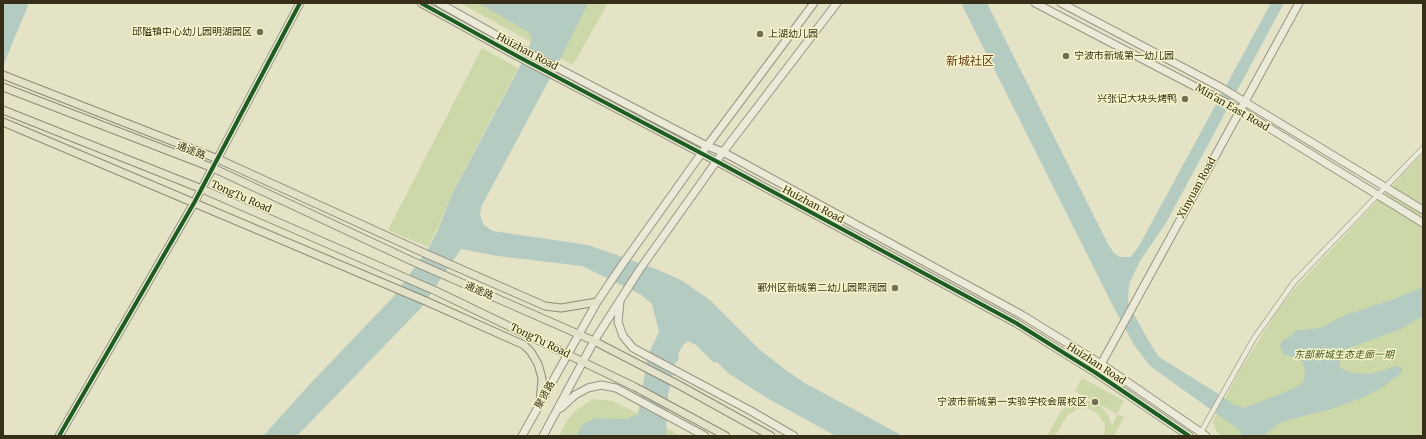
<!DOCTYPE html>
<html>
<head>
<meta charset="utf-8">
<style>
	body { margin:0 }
	#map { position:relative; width:1426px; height:439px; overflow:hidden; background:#e4e3c6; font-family:Merriweather,serif }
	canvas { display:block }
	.frame { position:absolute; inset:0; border:4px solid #362e19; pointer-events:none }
</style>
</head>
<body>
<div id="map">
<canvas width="1426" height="439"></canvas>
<div class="frame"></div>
</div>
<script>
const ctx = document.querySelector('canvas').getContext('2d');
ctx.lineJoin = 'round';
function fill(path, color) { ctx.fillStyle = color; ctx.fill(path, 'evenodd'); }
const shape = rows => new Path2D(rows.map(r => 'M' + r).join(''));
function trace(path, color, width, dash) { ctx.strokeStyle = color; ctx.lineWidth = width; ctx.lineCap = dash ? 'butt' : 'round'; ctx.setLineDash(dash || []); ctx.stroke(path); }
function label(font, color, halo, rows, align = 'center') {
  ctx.font = font + ' Merriweather,"Noto Sans SC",serif'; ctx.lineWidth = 3; ctx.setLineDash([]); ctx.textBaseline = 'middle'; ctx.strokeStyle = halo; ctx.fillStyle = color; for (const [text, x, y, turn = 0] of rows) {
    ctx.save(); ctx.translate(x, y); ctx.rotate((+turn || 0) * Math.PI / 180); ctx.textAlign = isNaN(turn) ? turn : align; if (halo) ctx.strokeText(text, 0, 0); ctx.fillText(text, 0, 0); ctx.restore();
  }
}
fill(shape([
	[460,3,608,3,573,65],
	[482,48,518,68,452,193,437,229,428,247,388,230],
	[1423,153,1423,436,1222,436,1216,431,1213,421,1242,367,1279,309,1296,287],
	[1082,378,1124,401,1117,414,1075,391],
	[593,399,613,401,679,435,559,436,566,422,576,410],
	[1081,401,1089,401,1102,407,1109,417,1112,425,1118,414,1124,417,1114,436,1104,436,1105,425,1099,415,1090,409,1084,408,1077,409,1067,416,1055,436,1047,436,1061,411,1070,403]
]), '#ccd8a7');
fill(shape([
	[3,3,29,3,3,66],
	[478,3,528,3,531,4,536,3,588,3,563,54,481,207,480,215,484,225,493,231,588,245,656,269,681,280,710,300,759,349,783,368,803,382,903,436,836,436,767,398,728,373,717,362,714,363,696,345,688,341,683,345,679,352,678,361,675,363,668,395,666,436,576,436,583,424,595,418,627,419,638,414,648,355,659,332,652,304,640,294,582,266,498,256,461,249,421,308,297,436,263,436,312,382,394,296,428,249,437,232,451,196,520,66,532,40,531,35,527,31],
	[961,3,987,3,1108,244,1114,253,1120,257,1131,257,1139,246,1271,3,1284,3,1166,223,1140,261,1129,284,1128,303,1148,340,1159,357,1217,393,1233,404,1244,408,1285,392,1298,386,1304,381,1305,371,1303,363,1299,359,1283,354,1280,346,1282,340,1288,338,1297,330,1320,328,1327,325,1340,317,1394,299,1423,287,1423,316,1401,329,1346,349,1342,356,1340,361,1340,368,1352,373,1371,374,1397,366,1402,368,1402,372,1381,388,1362,398,1331,409,1281,422,1263,436,1242,436,1239,430,1231,424,1150,366,1134,345,1113,306]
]), '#b3cbc1');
const street = shape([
	[1201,432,1253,340,1294,282,1423,148]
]);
const secondary = shape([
	[421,3,517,56,716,161,1016,323,1096,373,1189,436],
	[439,3,523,50,707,146,723,152,1022,315,1101,364,1206,436],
	[1035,3,1240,110,1423,223],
	[1061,3,1222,88,1423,210],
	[620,302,618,322,623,336,633,348,751,411,794,436],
	[1099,368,1299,3],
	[561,408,575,395,588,388,601,385,616,388,705,436],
	[59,436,194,203,300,3],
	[522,436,597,302,624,262,701,154,814,3],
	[543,436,594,341,640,269,723,152,837,3]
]);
const primary = shape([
	[3,75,218,159,422,252,545,306,561,308,597,302],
	[3,87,213,168,412,261,594,341,679,385,771,436],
	[3,110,202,189,438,292,635,387,726,436],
	[3,122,428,302,524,345,531,352,538,364,542,378,540,403]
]);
trace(street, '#a8a590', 6);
trace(secondary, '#989480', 9);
trace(primary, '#8d8a77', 9);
trace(street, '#ebead9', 4.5);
trace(secondary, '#ebead9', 7);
trace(primary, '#e3e2c9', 7);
trace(shape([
	[421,3,517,56,716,161,1016,323,1096,373,1189,436],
	[59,436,194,203,300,3]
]), '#1b5e20', 4);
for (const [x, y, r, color] of [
	[260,32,4,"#736d56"],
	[760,34,4,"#736d56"],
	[1066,56,4,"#736d56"],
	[1185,99,4,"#736d56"],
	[895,288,4,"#736d56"],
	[1095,402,4,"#736d56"]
]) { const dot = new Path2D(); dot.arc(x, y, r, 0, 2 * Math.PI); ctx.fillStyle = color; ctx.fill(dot); trace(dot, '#f8f5c9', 1.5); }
label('10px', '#362e19', '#f8f5c9', [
	["邱隘镇中心幼儿园明湖园区",252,32],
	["上湖幼儿园",768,34,"left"],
	["宁波市新城第一幼儿园",1074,56,"left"],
	["兴张记大块头烤鸭",1177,99],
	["鄞州区新城第二幼儿园熙润园",887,288],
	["宁波市新城第一实验学校会展校区",1087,402]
], 'right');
label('10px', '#362e19', '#f8f5c9', [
	["Huizhan Road",527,52,28],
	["Min'an East Road",1232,108,30],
	["通途路",191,151,21],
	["Xinyuan Road",1197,188,-61],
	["TongTu Road",241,197,24],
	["Huizhan Road",813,205,28],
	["通途路",479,291,23],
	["TongTu Road",540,341,26],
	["Huizhan Road",1096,364,33],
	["聚贤路",545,395,-61]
]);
label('italic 10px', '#3a541e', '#f8f5c9', [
	["东部新城生态走廊一期",1344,355]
]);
label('12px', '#663915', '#f8f5c9', [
	["新城社区",970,62]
]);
</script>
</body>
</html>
